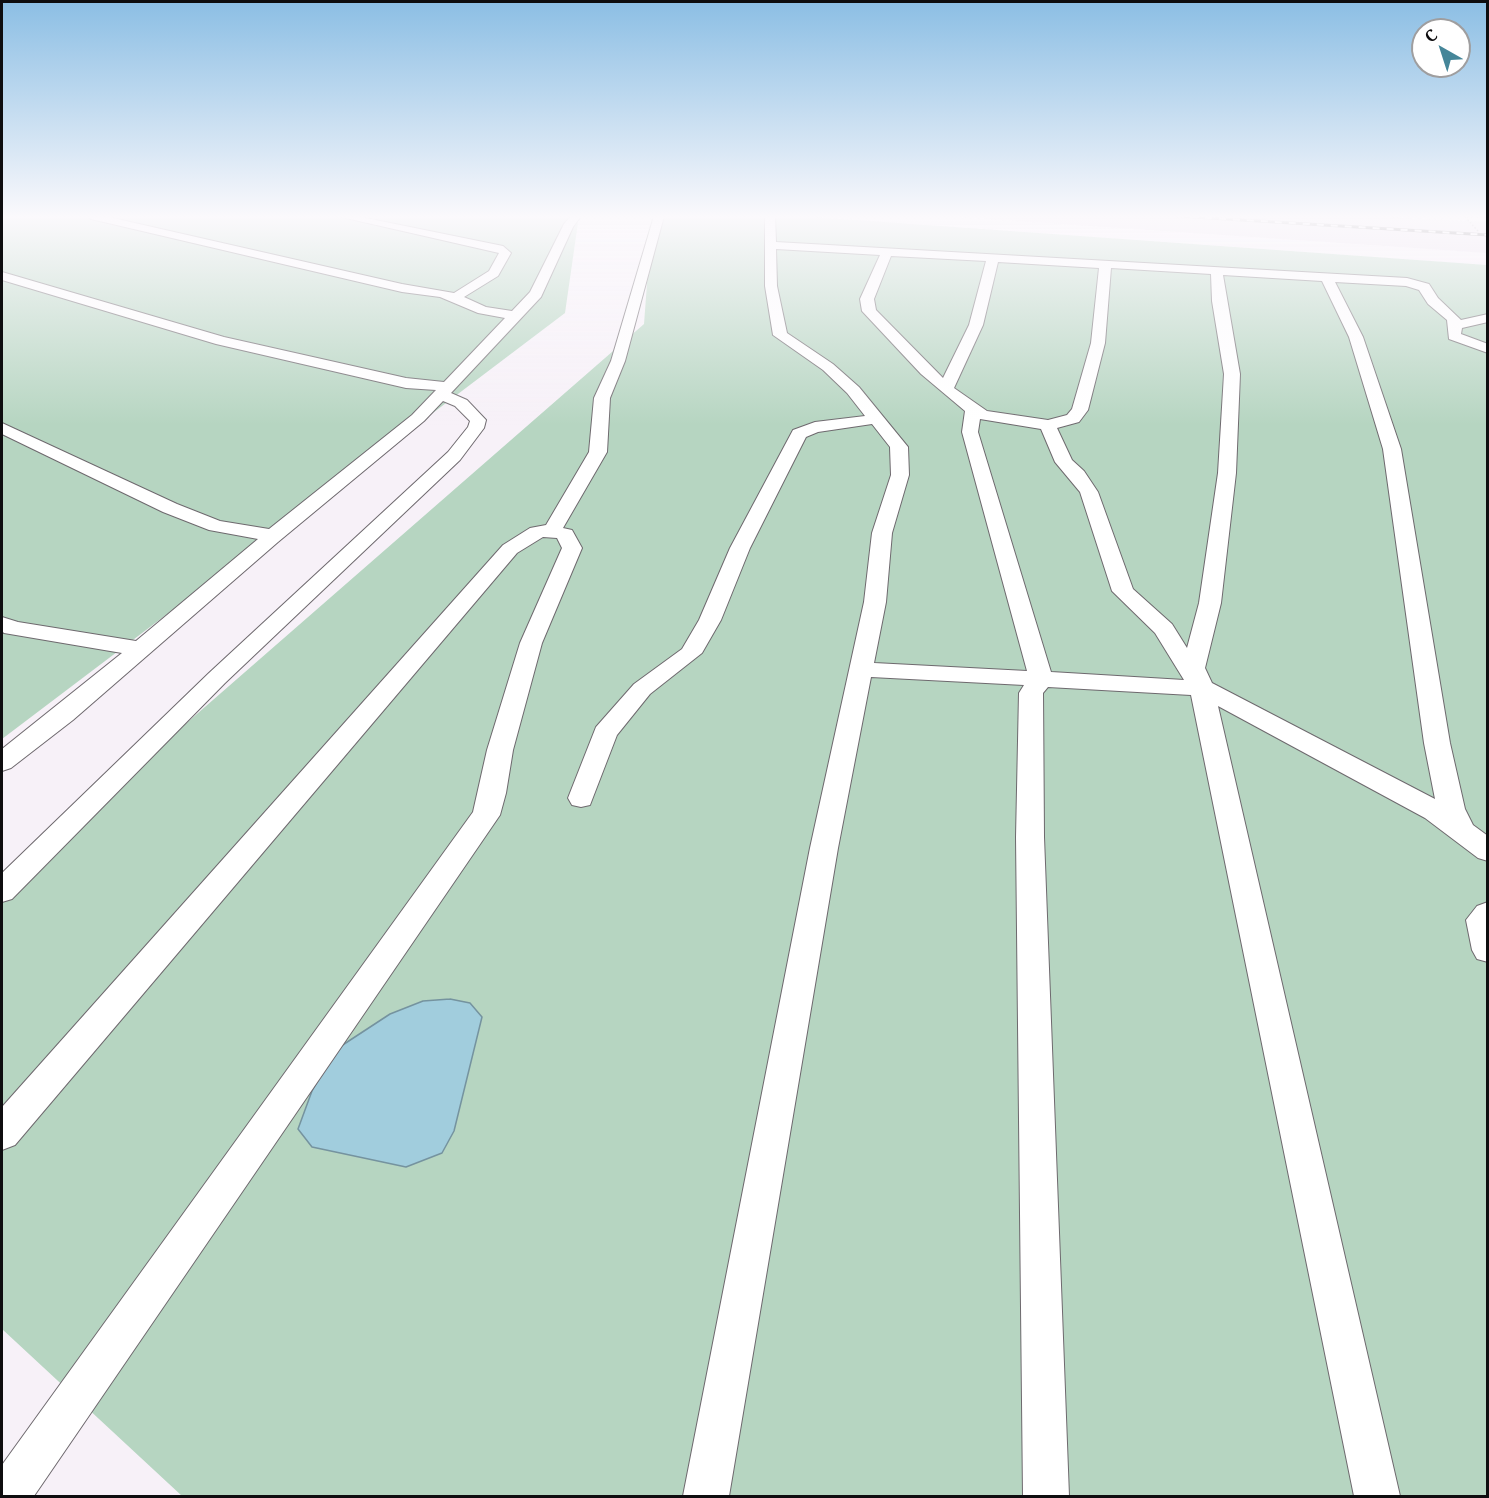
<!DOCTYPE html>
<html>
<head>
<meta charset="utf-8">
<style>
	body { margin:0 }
	#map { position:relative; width:1489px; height:1498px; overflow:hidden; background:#f7f1f8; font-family:"Noto Serif",serif }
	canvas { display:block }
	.frame { position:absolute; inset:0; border:3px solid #0e0d0f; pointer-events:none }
	.north { position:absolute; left:1411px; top:18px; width:60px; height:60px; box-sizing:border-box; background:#fff; border:2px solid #9f9e9f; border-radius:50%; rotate:321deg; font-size:16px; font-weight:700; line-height:24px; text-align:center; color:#0e0d0f }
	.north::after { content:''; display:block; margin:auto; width:21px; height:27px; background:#458699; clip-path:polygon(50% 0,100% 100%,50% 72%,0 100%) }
</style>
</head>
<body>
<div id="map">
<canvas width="1489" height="1498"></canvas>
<div class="frame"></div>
<div class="north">С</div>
</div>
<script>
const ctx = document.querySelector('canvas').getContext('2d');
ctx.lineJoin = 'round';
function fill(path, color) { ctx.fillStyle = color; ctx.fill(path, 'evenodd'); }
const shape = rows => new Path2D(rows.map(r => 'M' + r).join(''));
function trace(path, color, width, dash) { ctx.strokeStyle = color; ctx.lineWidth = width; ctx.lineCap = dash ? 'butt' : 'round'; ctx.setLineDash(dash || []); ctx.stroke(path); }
fill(shape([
	[943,216,1368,216,1487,222,1487,253]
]), '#e9dfeb');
fill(shape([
	[2,216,579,216,565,313,2,739],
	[652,216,800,216,1487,265,1487,1496,182,1496,2,1329,2,884,644,324]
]), '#b6d5c1');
const water = shape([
	[450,999,470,1003,482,1017,454,1131,442,1153,406,1167,312,1147,298,1129,312,1091,335,1050,390,1014,423,1001,450,999]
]);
fill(water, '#a1cddd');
trace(water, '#75939f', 1.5);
const minor = shape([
	[86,216,104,216,402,284,454,293,489,271,499,253,337,216,356,216,503,246,511,253,498,276,464,297,486,307,512,311,530,292,564,224,571,216,581,216,573,227,541,297,451,393,467,400,486,420,484,428,460,460,225,683,12,899,2,902,2,873,209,673,448,452,468,427,470,421,455,406,443,401,424,421,278,542,73,720,11,768,2,771,2,749,122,653,4,633,2,631,2,617,18,622,136,641,258,539,209,530,163,512,2,434,2,423,177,504,220,521,269,529,412,415,436,390,406,388,216,344,2,280,2,272,224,337,406,378,444,382,505,318,478,313,440,297,402,292,91,219,86,216],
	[654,216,664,216,625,361,610,398,607,452,563,528,572,530,582,548,542,643,513,750,506,793,500,815,34,1496,2,1496,2,1465,473,812,487,750,520,643,562,548,557,538,543,537,517,553,15,1145,2,1150,2,1107,503,545,530,528,546,525,589,452,594,398,611,361,654,216],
	[765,216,775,216,776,242,1407,278,1429,284,1438,298,1461,320,1488,314,1488,322,1462,328,1461,334,1488,344,1488,353,1449,339,1447,320,1428,304,1419,290,1406,286,1335,282,1363,337,1401,449,1450,743,1465,809,1473,825,1488,836,1488,861,1478,858,1425,818,1218,706,1400,1496,1354,1496,1191,695,1048,687,1043,693,1044,837,1069,1496,1023,1496,1016,837,1019,693,1024,685,871,677,838,848,729,1496,683,1496,810,848,864,602,872,533,891,475,890,447,872,424,818,432,806,437,750,548,721,620,702,653,650,694,617,735,590,805,581,807,572,805,568,798,596,727,634,684,682,649,699,620,730,548,793,430,815,422,865,416,847,393,823,370,773,335,765,286,765,216],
	[776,249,880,255,860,299,862,311,921,374,965,411,962,432,1027,671,874,663,886,602,892,533,909,475,908,447,859,387,833,364,787,333,777,286,776,249],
	[891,256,986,261,969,325,943,378,876,310,874,299,891,256],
	[998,262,1099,268,1091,343,1072,409,1067,415,1048,420,987,411,954,388,983,325,998,262],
	[1111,268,1211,274,1212,301,1224,374,1218,473,1199,603,1187,648,1172,624,1133,589,1098,492,1084,471,1072,460,1057,428,1079,422,1088,410,1105,343,1111,268],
	[1223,275,1322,281,1349,337,1383,449,1424,743,1435,799,1212,683,1205,668,1221,603,1236,473,1240,374,1223,275],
	[980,419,1041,429,1055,462,1080,492,1112,591,1155,633,1184,680,1051,672,978,432,980,419],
	[1488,902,1488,962,1477,959,1472,950,1466,920,1477,906,1488,902]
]);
trace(minor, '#6e696e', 2);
trace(shape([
	[1478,231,1465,217,1488,218]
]), '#7a777b', 1.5, [1.5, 2]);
fill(minor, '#fff');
const rail = shape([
	[1177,216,1488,235]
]);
trace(rail, '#2e2c2f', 3);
trace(rail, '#fff', 2, [7]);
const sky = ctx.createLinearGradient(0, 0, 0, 425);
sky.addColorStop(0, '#8bbee4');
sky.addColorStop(0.51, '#fbf9fc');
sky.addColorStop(1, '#fbf9fc00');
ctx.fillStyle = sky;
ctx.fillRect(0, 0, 1489, 425);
</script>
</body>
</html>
